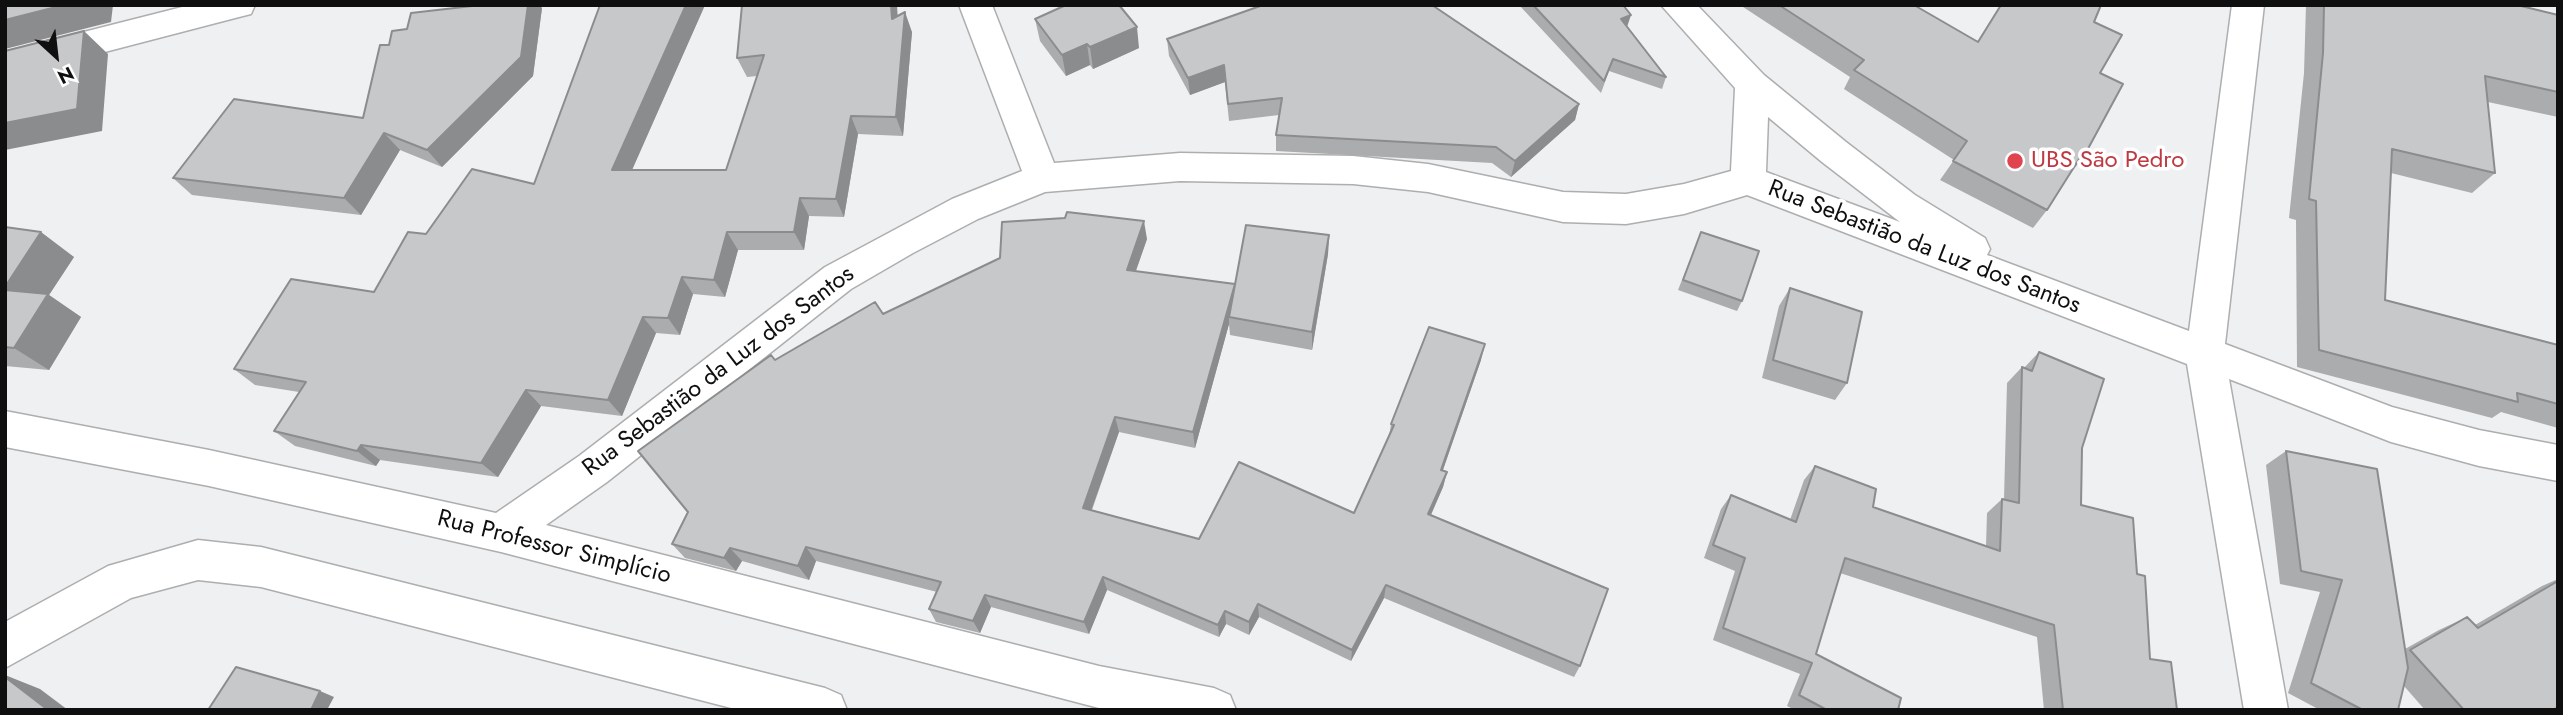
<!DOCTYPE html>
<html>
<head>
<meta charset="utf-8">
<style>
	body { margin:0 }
	#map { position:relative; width:2563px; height:715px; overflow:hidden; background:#eff0f2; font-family:Jost,sans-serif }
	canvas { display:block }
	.frame { position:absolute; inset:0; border:7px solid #0f0f10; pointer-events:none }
	.north { position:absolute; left:21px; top:21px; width:70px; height:70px; -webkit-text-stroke:5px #fff; paint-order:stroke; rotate:153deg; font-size:19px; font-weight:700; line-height:28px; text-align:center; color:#0f0f10 }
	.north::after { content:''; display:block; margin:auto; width:24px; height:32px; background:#0f0f10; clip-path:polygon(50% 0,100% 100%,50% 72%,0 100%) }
</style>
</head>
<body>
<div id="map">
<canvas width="2563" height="715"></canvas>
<div class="frame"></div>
<div class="north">N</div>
</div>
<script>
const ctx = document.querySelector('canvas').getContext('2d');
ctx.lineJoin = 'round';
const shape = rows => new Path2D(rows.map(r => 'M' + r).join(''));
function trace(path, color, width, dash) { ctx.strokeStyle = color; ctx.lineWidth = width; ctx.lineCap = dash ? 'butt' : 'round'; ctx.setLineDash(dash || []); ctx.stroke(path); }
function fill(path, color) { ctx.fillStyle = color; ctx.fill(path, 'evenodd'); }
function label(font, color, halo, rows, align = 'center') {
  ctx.font = font + ' Jost,sans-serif'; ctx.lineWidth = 7; ctx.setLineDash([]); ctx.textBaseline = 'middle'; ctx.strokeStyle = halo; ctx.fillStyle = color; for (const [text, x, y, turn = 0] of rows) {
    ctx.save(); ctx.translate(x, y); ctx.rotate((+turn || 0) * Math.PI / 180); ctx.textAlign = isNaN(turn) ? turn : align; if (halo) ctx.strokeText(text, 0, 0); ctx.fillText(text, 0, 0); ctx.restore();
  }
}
const minor = shape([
	[190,5,255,5,251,14,239,17,5,78,5,52,190,5],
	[959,5,992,5,1054,163,1180,153,1353,156,1428,164,1563,192,1626,194,1684,184,1731,171,1735,88,1661,5,1697,5,1764,75,1846,142,1915,195,1985,238,1990,249,1987,255,2189,331,2232,5,2264,5,2225,344,2392,407,2479,430,2558,445,2558,481,2479,466,2391,442,2229,379,2288,710,2244,710,2187,364,1747,195,1684,214,1626,224,1563,222,1428,192,1353,184,1180,181,1045,192,978,219,913,253,851,289,607,482,546,525,1099,666,1214,688,1230,695,1236,710,1099,708,501,552,209,486,5,447,5,411,209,450,496,513,579,456,825,267,952,199,1022,171,959,5],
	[1768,117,1822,162,1900,222,1766,172,1768,117],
	[198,540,261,547,825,688,841,695,847,710,739,710,261,587,198,580,131,598,5,668,5,622,108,566,198,540]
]);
trace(minor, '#adaeb0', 3);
fill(minor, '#fff');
fill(shape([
	[600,5,705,5,632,170,726,170,757,76,747,77,737,58,742,5,897,5,897,16,912,32,903,136,858,134,844,217,809,216,804,250,738,250,725,297,693,294,680,335,656,333,622,416,541,406,498,477,380,460,376,466,295,446,274,431,299,392,255,385,234,369,374,292,426,234,534,184],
	[1519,5,1623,5,1627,27,1666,77,1662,89,1609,71,1601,93],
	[1740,5,1914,5,1978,42,2094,22,2100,73,2083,158,2068,176,2047,210,2033,228,1940,180,1954,160,1844,89,1850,77],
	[2306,5,2517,5,2558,15,2558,117,2488,102,2495,173,2472,193,2391,173,2385,300,2558,345,2558,428,2501,412,2492,418,2297,367,2296,220,2289,218,2304,73],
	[542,8,533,76,442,167,400,150,361,215,192,195,173,178,363,118],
	[1035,19,1139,48,1093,69,1090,65,1066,76,1040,41],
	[1167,39,1579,104,1575,120,1511,177,1492,163,1276,151,1276,135,1279,115,1229,121,1225,82,1190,95,1169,56],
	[5,227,74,257,49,295,81,317,49,370,5,366],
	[1701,232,1742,301,1737,311,1678,290],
	[1329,235,1328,254,1312,350,1230,335,1229,324,1195,448,1119,432,1092,510,1199,539,1354,513,1389,437,1391,424,1481,360,1443,470,1447,472,1443,487,1431,515,1580,666,1574,677,1384,598,1351,661,1259,617,1249,635,1226,624,1219,637,1107,590,1089,634,991,607,980,633,936,622,929,609,937,592,816,561,809,580,742,561,736,571,685,558,672,544,775,360,883,314,1147,239,1136,271,1235,284],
	[1790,288,1847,383,1835,400,1762,378,1779,306],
	[2039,352,2082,448,2081,505,2137,574,2150,659,2177,710,2044,710,2037,637,1840,573,1816,654,1898,710,1795,710,1787,706,1800,674,1713,640,1735,571,1704,558,1721,509,1731,495,1790,520,1804,480,1815,466,1873,507,1986,546,1987,513,2002,499,2004,499,2007,383,2022,367,2024,368],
	[2286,451,2405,649,2439,630,2467,617,2475,625,2542,586,2558,579,2558,710,2425,710,2404,686,2398,710,2320,710,2288,693,2320,592,2280,584,2266,465]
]), '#abacae');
fill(shape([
	[64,5,113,5,111,22,5,49,5,20],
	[528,5,540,5,542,8,533,76,442,167,427,150],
	[686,5,705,5,624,188,612,170],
	[891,5,897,5,899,38,892,19],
	[905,12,912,32,903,136,896,117],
	[1631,15,1627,27,1621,19],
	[1137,27,1139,48,1093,69,1090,47],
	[84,31,108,54,102,131,5,150,5,123],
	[1087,44,1090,65,1066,76,1062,55],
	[1224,65,1225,82,1190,95,1188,78],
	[1579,104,1575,120,1511,177,1515,161],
	[851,116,858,134,844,217,836,199],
	[384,133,400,150,361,215,344,198],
	[800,198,809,216,804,250,794,232],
	[1144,221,1147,239,1130,287,1127,270],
	[41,232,74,257,49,295,81,317,49,370,14,348,5,291,5,287],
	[727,232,738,250,725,297,714,280],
	[1329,235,1328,254,1312,350,1312,332],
	[682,277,693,294,680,335,668,318],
	[1235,284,1229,317,1229,324,1195,448,1193,432],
	[643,317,656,333,622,416,608,400],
	[1485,344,1481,360,1438,484,1441,470],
	[526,390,541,406,498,477,481,463],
	[1115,417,1119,432,1087,522,1083,508],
	[361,445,380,460,376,466,357,451],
	[1447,472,1443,487,1425,528,1428,514],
	[806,547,816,561,809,580,798,566],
	[730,548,742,561,736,571,724,558],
	[1103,577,1107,590,1089,634,1084,622],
	[1386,585,1384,598,1351,661,1352,650],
	[985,595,991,607,980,633,973,621],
	[1258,604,1259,617,1249,635,1249,622],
	[1225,611,1226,624,1219,637,1218,625],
	[5,675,40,689,68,710,48,710,5,677],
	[320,691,334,697,327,710,311,710]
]), '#8b8c8d');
const building = shape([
	[5,5,64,5,5,20,5,5],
	[481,5,528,5,521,57,427,150,384,133,344,198,173,178,234,99,363,118,380,45,389,45,392,31,407,29,411,13,481,5],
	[600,5,686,5,612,170,726,170,764,55,737,58,742,5,891,5,892,19,905,12,896,117,851,116,836,199,800,198,794,232,727,232,714,280,682,277,668,318,643,317,608,400,526,390,481,463,361,445,357,451,274,431,306,382,234,369,291,279,374,292,408,232,426,234,472,169,534,184,600,5],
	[1066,5,1119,5,1137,27,1090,47,1087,44,1062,55,1035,19,1066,5],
	[1263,5,1432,5,1579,104,1515,161,1496,147,1276,135,1282,98,1228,104,1224,65,1188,78,1167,39,1263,5],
	[1533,5,1623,5,1631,15,1621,19,1666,77,1613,59,1604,81,1533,5],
	[1779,5,1914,5,1978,42,2001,5,2101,5,2094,22,2122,35,2100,73,2123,84,2083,158,2081,156,2047,210,1953,161,1967,141,1854,70,1864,60,1779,5],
	[2324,5,2517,5,2558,15,2558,92,2485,76,2495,173,2392,149,2385,300,2558,345,2558,404,2517,393,2518,402,2319,350,2316,201,2309,199,2323,53,2324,5],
	[84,31,77,109,5,123,5,51,84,31],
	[1067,212,1144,221,1127,270,1235,284,1193,432,1115,417,1083,508,1199,539,1239,462,1354,513,1394,425,1391,424,1429,327,1485,344,1441,470,1447,472,1428,514,1608,589,1580,666,1386,585,1352,650,1258,604,1249,622,1225,611,1218,625,1103,577,1084,622,985,595,973,621,929,609,941,582,806,547,798,566,730,548,724,558,672,544,688,512,638,451,771,355,775,360,875,302,883,314,1000,258,1002,222,1065,218,1067,212],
	[1246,225,1329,235,1312,332,1229,317,1246,225],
	[5,227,41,232,5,287,5,227],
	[1701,232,1759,251,1742,301,1683,280,1701,232],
	[1790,288,1862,312,1847,383,1773,360,1790,288],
	[5,290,48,294,14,348,5,347,5,290],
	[2039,352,2104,379,2082,448,2081,505,2133,518,2137,574,2145,576,2150,659,2171,662,2177,710,2063,710,2054,625,1845,558,1816,654,1901,698,1898,710,1827,710,1799,695,1812,663,1723,628,1745,558,1713,545,1731,495,1796,522,1815,466,1876,489,1873,507,2000,551,2002,499,2019,503,2022,367,2032,371,2039,352],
	[2286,451,2377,469,2408,668,2398,710,2363,710,2311,683,2342,580,2301,571,2286,451],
	[2558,581,2558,708,2550,710,2464,710,2410,650,2467,617,2478,628,2558,581],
	[236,667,320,691,311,710,208,710,236,667],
	[5,677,48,710,5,710,5,677]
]);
fill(building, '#c7c8ca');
trace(building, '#8b8c8d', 2);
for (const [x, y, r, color] of [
	[2015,161,9,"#e0444e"]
]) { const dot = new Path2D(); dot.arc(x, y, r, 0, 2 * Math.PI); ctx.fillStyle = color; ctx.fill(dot); trace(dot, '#fff', 2.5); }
label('24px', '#be3a42', '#fff', [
	["UBS São Pedro",2031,161]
], 'left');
label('24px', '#0f0f10', '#fff', [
	["Rua Sebastião da Luz dos Santos",1924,248,21],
	["Rua Sebastião da Luz dos Santos",719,372,-37],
	["Rua Professor Simplício",554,548,14]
]);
</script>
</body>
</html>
